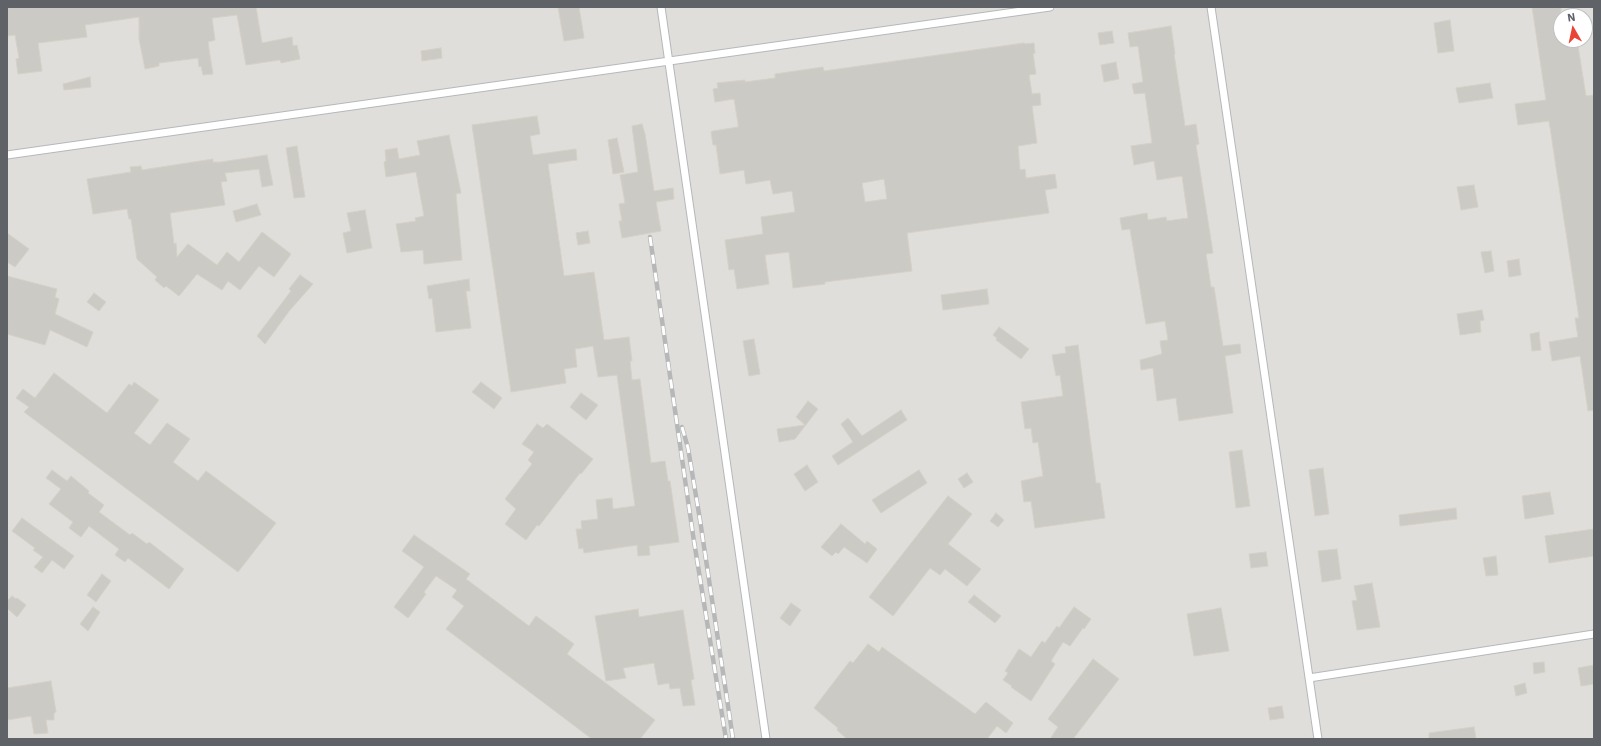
<!DOCTYPE html>
<html>
<head>
<meta charset="utf-8">
<style>
	body { margin:0 }
	#map { position:relative; width:1601px; height:746px; overflow:hidden; background:#f1efe8; font-family:"IBM Plex Sans",sans-serif }
	canvas { display:block }
	.frame { position:absolute; inset:0; border:8px solid #5f6368; pointer-events:none }
	.north { position:absolute; left:1553px; top:8px; width:40px; height:40px; box-sizing:border-box; background:#fff; border:1px solid #bfc1c3; border-radius:50%; rotate:351deg; font-size:11px; font-weight:700; line-height:16px; text-align:center; color:#5f6368 }
	.north::after { content:''; display:block; margin:auto; width:14px; height:18px; background:#ea4335; clip-path:polygon(50% 0,100% 100%,50% 72%,0 100%) }
</style>
</head>
<body>
<div id="map">
<canvas width="1601" height="746"></canvas>
<div class="frame"></div>
<div class="north">N</div>
</div>
<script>
const ctx = document.querySelector('canvas').getContext('2d');
ctx.lineJoin = 'round';
function fill(path, color) { ctx.fillStyle = color; ctx.fill(path, 'evenodd'); }
const shape = rows => new Path2D(rows.map(r => 'M' + r).join(''));
function trace(path, color, width, dash) { ctx.strokeStyle = color; ctx.lineWidth = width; ctx.lineCap = dash ? 'butt' : 'round'; ctx.setLineDash(dash || []); ctx.stroke(path); }
fill(shape([
	[7,7,1594,7,1594,739,7,739],
	[1561,16,1585,16,1585,40,1561,40]
]), '#e0deda');
const building = shape([
	[7,7,256,7,262,43,292,37,293,46,297,45,300,59,281,63,280,60,246,65,237,15,212,18,215,40,208,42,213,74,203,75,201,66,199,67,198,58,159,63,159,66,145,69,139,39,139,17,85,25,87,37,38,43,42,71,18,74,16,59,19,58,15,35,7,36,7,7],
	[558,7,579,7,584,38,564,41,558,7],
	[1532,7,1561,7,1561,40,1577,40,1586,96,1594,95,1594,410,1588,411,1580,356,1552,361,1549,342,1578,337,1575,318,1579,318,1549,121,1518,125,1515,104,1546,100,1532,7],
	[1450,20,1454,51,1438,53,1434,23,1450,20],
	[1171,26,1175,54,1174,54,1185,126,1196,124,1199,144,1196,145,1213,253,1206,254,1211,287,1214,287,1223,346,1240,344,1241,353,1225,356,1233,413,1179,421,1176,398,1157,401,1153,368,1141,370,1140,360,1162,354,1160,341,1168,340,1165,321,1146,324,1130,229,1122,230,1120,218,1147,213,1148,220,1166,217,1167,221,1188,218,1182,176,1157,180,1154,161,1134,165,1131,146,1152,143,1145,93,1134,94,1132,84,1143,82,1138,46,1130,47,1128,33,1171,26],
	[1112,31,1114,43,1100,45,1098,33,1112,31],
	[1024,43,1025,44,1034,43,1035,53,1033,54,1036,74,1029,75,1032,94,1040,93,1041,105,1032,106,1037,143,1018,146,1020,170,1025,169,1026,178,1055,174,1057,188,1045,190,1049,213,907,233,912,271,825,282,825,284,793,288,789,252,765,255,769,284,737,289,734,269,729,270,725,240,763,234,761,217,795,212,792,191,773,194,770,180,746,184,744,170,720,174,716,145,713,145,711,132,713,131,738,127,738,123,734,99,715,102,713,89,718,88,717,83,745,80,745,82,775,78,775,74,823,67,824,71,1024,43],
	[884,179,887,199,865,202,862,183,884,179],
	[441,48,442,58,422,61,421,51,441,48],
	[1116,62,1119,79,1104,82,1101,65,1116,62],
	[90,77,91,87,64,90,63,84,90,77],
	[1490,83,1493,98,1459,103,1456,88,1490,83],
	[537,116,540,134,530,136,533,155,576,149,577,160,548,164,564,276,594,272,604,340,629,337,632,361,630,361,632,380,640,379,651,463,665,461,668,481,670,481,679,542,649,546,650,555,638,556,637,545,584,553,583,548,579,549,576,529,582,529,581,521,598,519,596,500,612,498,613,509,635,506,617,375,598,377,593,346,575,349,577,367,564,369,566,383,511,392,472,125,537,116],
	[642,124,645,134,654,191,673,188,674,199,656,202,661,231,622,238,619,221,622,221,619,204,625,203,620,175,638,172,632,126,642,124],
	[449,135,461,193,456,194,462,260,424,264,423,250,401,252,396,224,416,221,415,218,424,216,416,172,386,177,384,162,386,161,385,150,397,148,399,159,420,155,417,141,449,135],
	[617,138,624,172,613,174,608,140,617,138],
	[297,146,305,197,294,198,286,148,297,146],
	[267,155,273,185,262,187,259,169,225,173,227,181,221,182,225,205,170,213,174,244,176,243,177,257,188,244,217,265,227,252,239,262,262,232,291,254,274,277,259,266,240,290,228,281,222,290,197,274,179,296,166,286,164,288,155,280,157,277,137,259,131,219,129,219,127,209,93,214,87,179,131,172,130,167,141,166,142,170,213,159,213,162,221,162,267,155],
	[1474,185,1478,207,1461,210,1457,187,1474,185],
	[257,204,261,215,236,222,233,211,257,204],
	[365,210,372,248,347,253,343,233,351,231,347,213,365,210],
	[588,231,590,243,578,245,576,233,588,231],
	[7,233,29,249,15,267,7,262,7,233],
	[1491,251,1494,271,1485,273,1481,252,1491,251],
	[1519,259,1521,275,1509,277,1507,261,1519,259],
	[300,275,313,284,290,310,265,344,257,336,291,291,289,289,300,275],
	[7,276,57,289,55,297,59,299,55,314,93,332,87,347,50,330,45,345,7,334,7,276],
	[469,279,470,291,466,291,471,328,436,332,432,298,429,299,427,286,469,279],
	[987,289,989,304,943,310,941,295,987,289],
	[94,293,106,302,99,311,87,302,94,293],
	[1482,310,1484,320,1480,321,1481,332,1460,335,1457,314,1482,310],
	[999,327,1029,349,1021,359,996,340,997,338,993,335,999,327],
	[1539,332,1541,350,1532,351,1530,334,1539,332],
	[754,339,760,374,749,376,743,341,754,339],
	[1078,345,1096,483,1100,483,1105,518,1035,528,1031,501,1024,502,1021,481,1043,476,1038,442,1033,443,1031,428,1025,429,1021,402,1063,396,1060,375,1056,376,1052,355,1066,353,1065,347,1078,345],
	[54,373,107,413,129,384,132,386,134,382,159,400,134,433,150,445,167,423,190,439,173,462,198,481,206,471,276,523,238,572,24,412,29,407,16,398,23,389,35,398,54,373],
	[481,382,502,398,494,409,472,392,481,382],
	[581,393,598,405,586,420,570,407,581,393],
	[808,401,818,409,795,439,779,442,777,429,805,425,796,417,808,401],
	[901,410,907,420,838,465,832,456,853,442,841,424,848,418,862,436,901,410],
	[537,424,543,428,547,424,593,459,581,474,580,473,539,526,537,525,526,540,505,524,516,509,505,499,532,464,528,460,534,452,522,444,537,424],
	[1242,450,1250,506,1236,508,1229,452,1242,450],
	[807,465,818,482,805,491,794,474,807,465],
	[1323,468,1329,514,1315,516,1309,470,1323,468],
	[52,470,67,481,71,476,89,491,88,493,104,505,99,512,130,535,132,533,147,544,149,542,184,569,169,589,128,558,125,562,115,555,119,549,89,526,81,537,69,528,73,522,49,504,61,489,46,478,52,470],
	[919,470,927,483,881,513,872,500,919,470],
	[967,473,973,482,964,488,958,479,967,473],
	[1550,492,1554,514,1525,519,1522,496,1550,492],
	[948,496,972,514,948,544,981,569,967,586,945,569,940,575,930,568,893,616,869,597,948,496],
	[1456,508,1457,519,1400,526,1399,515,1456,508],
	[996,513,1004,520,998,527,990,521,996,513],
	[22,518,74,556,64,569,52,560,42,573,34,567,43,557,33,550,35,548,12,531,22,518],
	[841,524,865,544,867,541,877,549,867,563,844,547,838,554,836,552,832,556,821,547,841,524],
	[1594,529,1594,556,1549,563,1545,536,1594,529],
	[414,535,470,574,466,579,529,626,536,616,574,644,567,654,655,720,640,739,592,739,446,629,464,606,452,597,457,590,436,576,424,592,426,594,408,618,394,607,424,567,402,551,414,535],
	[1337,549,1341,579,1322,582,1318,551,1337,549],
	[1266,552,1268,566,1251,568,1249,554,1266,552],
	[1496,556,1498,575,1486,576,1483,558,1496,556],
	[102,574,111,581,96,602,87,595,102,574],
	[1372,583,1380,627,1357,630,1352,601,1357,600,1354,586,1372,583],
	[974,595,1001,616,995,623,968,602,974,595],
	[12,596,16,599,17,598,26,605,17,617,7,608,7,601,12,596],
	[791,603,801,610,790,626,780,618,791,603],
	[93,607,100,612,88,631,80,624,93,607],
	[1074,607,1091,619,1084,629,1083,628,1070,646,1063,642,1051,661,1055,664,1031,701,1011,687,1012,686,1003,680,1008,673,1005,671,1019,649,1031,657,1042,641,1045,643,1057,626,1059,628,1074,607],
	[1221,608,1229,651,1194,656,1187,614,1221,608],
	[638,609,639,617,683,610,694,679,691,680,695,705,683,706,680,688,670,689,669,683,658,685,654,663,623,668,626,678,606,681,595,616,638,609],
	[868,644,879,652,882,647,975,714,986,702,1013,723,1006,733,997,726,987,739,847,739,837,730,838,728,814,708,850,661,853,663,868,644],
	[1093,659,1119,679,1073,739,1050,739,1058,727,1048,719,1093,659],
	[1544,662,1545,672,1534,674,1533,663,1544,662],
	[1594,665,1594,684,1581,686,1578,668,1594,665],
	[51,681,56,712,54,713,54,720,46,720,48,733,34,734,31,716,7,720,7,688,51,681],
	[1525,683,1527,693,1516,696,1514,686,1525,683],
	[1282,706,1284,718,1270,720,1268,708,1282,706],
	[1474,727,1476,739,1429,739,1429,733,1474,727]
]);
fill(building, '#cccac5');
trace(building, '#d6d1c6', 1);
const lane = shape([
	[661,7,766,739],
	[1211,7,1318,739],
	[7,155,1050,7],
	[1309,678,1594,634]
]);
trace(lane, '#b5b8bc', 9);
trace(lane, '#fff', 7);
const rail = shape([
	[650,237,693,535,726,739],
	[682,427,688,448,700,520,733,739]
]);
trace(rail, '#b6b7b8', 4.5);
trace(rail, '#fff', 3, [9]);
</script>
</body>
</html>
